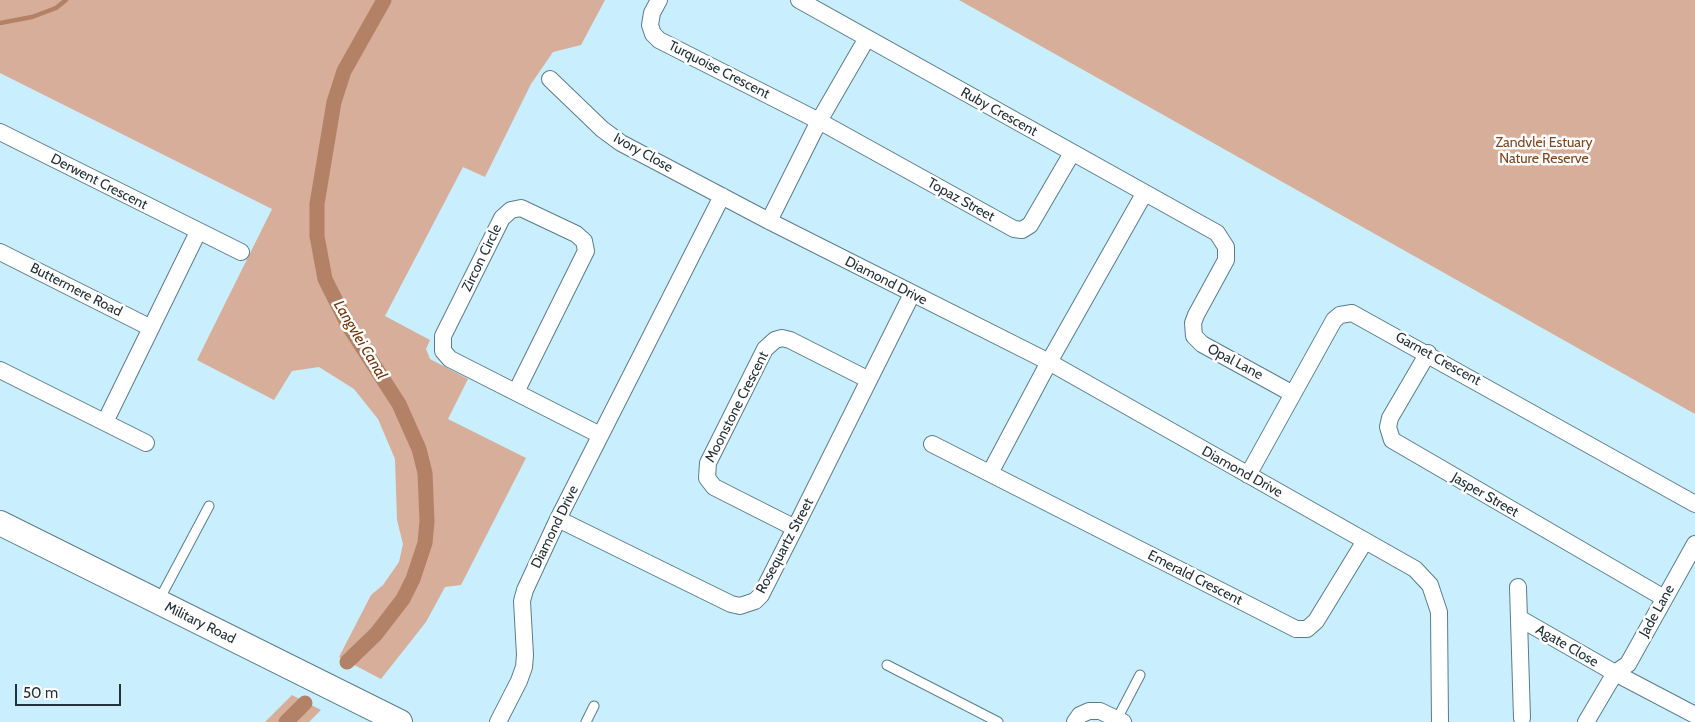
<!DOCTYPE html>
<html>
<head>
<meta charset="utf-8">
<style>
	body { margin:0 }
	#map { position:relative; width:1695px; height:722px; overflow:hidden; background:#c9efff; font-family:Cabin,sans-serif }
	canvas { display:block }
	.scale { position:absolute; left:15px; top:684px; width:106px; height:22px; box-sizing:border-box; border:2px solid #233238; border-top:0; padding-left:6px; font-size:15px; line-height:18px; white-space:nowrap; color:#233238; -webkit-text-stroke:4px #fff; paint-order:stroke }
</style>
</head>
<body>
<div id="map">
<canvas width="1695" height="722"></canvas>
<div class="scale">50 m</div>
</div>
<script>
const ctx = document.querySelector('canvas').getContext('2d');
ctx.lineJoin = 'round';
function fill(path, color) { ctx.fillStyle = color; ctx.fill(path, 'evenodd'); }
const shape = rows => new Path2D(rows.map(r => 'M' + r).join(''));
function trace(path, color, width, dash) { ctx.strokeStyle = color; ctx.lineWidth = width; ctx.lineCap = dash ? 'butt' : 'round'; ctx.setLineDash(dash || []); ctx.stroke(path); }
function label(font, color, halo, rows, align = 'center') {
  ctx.font = font + ' Cabin,sans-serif'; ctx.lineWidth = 5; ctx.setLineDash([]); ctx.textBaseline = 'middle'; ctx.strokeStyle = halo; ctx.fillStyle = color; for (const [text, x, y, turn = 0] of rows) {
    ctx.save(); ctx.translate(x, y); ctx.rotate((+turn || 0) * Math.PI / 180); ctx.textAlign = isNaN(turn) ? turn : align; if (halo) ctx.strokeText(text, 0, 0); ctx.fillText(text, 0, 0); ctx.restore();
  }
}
fill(shape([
	[0,0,605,0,581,45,553,52,531,84,485,177,463,167,385,316,430,340,426,349,430,359,468,379,448,419,526,458,461,585,445,587,426,622,381,679,339,657,371,595,383,585,399,562,403,544,397,520,395,459,378,419,354,389,319,367,292,371,274,400,197,360,272,209,0,73],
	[959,0,1695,0,1695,414],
	[292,695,321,710,309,722,265,722]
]), '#d6ae99');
trace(shape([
	[0,23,32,17,56,8,66,0]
]), '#b28166', 4.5);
trace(shape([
	[347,662,376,634,403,599,413,579,425,543,427,521,425,473,419,449,399,404,348,325,325,279,317,236,317,204,334,102,344,71,384,0],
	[286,722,305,703]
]), '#b28166', 15);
const lane = shape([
	[158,602,209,506],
	[887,665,998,722],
	[1117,719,1140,675],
	[586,722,594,706]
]);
const street = shape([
	[659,0,652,13,650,25,653,34,659,40,819,121,1014,229,1022,230,1030,225,1072,153],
	[799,0,1217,233,1226,247,1226,260,1196,315,1193,323,1194,336,1202,344,1293,394],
	[550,79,602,129,621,143,769,221,1049,362,1415,569,1430,585,1439,612,1440,722],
	[0,132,241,252],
	[769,221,819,121,867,38],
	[0,252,151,328],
	[1428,353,1390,418,1388,427,1392,440,1664,598],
	[0,370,146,443],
	[516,392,586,251,584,241,576,234,521,208,511,210,502,218,443,336,443,351,450,359,600,435],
	[105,422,198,232],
	[932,444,1296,629,1307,629,1316,621,1365,541],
	[990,473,1049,362,1144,194],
	[1248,475,1334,320,1340,315,1352,313,1695,504],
	[558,519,731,604,740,606,755,601,761,595,795,528,912,294],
	[795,528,714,487,707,478,708,463,765,349,775,340,782,338,790,340,869,380],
	[1518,587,1522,718],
	[1519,618,1615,673,1695,715],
	[1615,673,1628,664,1695,544],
	[498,722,519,681,524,667,525,655,522,601,525,590,558,519,722,196],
	[1075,722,1080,715,1089,711,1100,711,1123,722],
	[1586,722,1615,673]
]);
const secondary = shape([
	[0,523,400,722]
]);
trace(lane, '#597c8b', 11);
trace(street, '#597c8b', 18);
trace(secondary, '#597c8b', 26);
trace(lane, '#fff', 9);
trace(street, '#fff', 16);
trace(secondary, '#fff', 24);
label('14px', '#233238', '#fff', [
	["Turquoise Crescent",719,70,27],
	["Ruby Crescent",999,112,29],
	["Ivory Close",643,153,29],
	["Derwent Crescent",99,182,27],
	["Topaz Street",961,200,29],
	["Zircon Circle",482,258,-64],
	["Diamond Drive",886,281,27],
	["Buttermere Road",76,290,27],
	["Garnet Crescent",1438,359,29],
	["Opal Lane",1235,362,28],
	["Moonstone Crescent",737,407,-63],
	["Diamond Drive",1242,472,29],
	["Jasper Street",1485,495,30],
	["Diamond Drive",555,527,-64],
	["Rosequartz Street",785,546,-62],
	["Emerald Crescent",1195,578,27],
	["Jade Lane",1657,611,-61],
	["Military Road",200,623,26],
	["Agate Close",1567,646,30]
]);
label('14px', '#84441c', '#fff', [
	["Zandvlei Estuary",1544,143],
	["Nature Reserve",1544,159]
]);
label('italic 15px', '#723406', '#fff', [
	["Langvlei Canal",360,340,59]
]);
</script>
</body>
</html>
